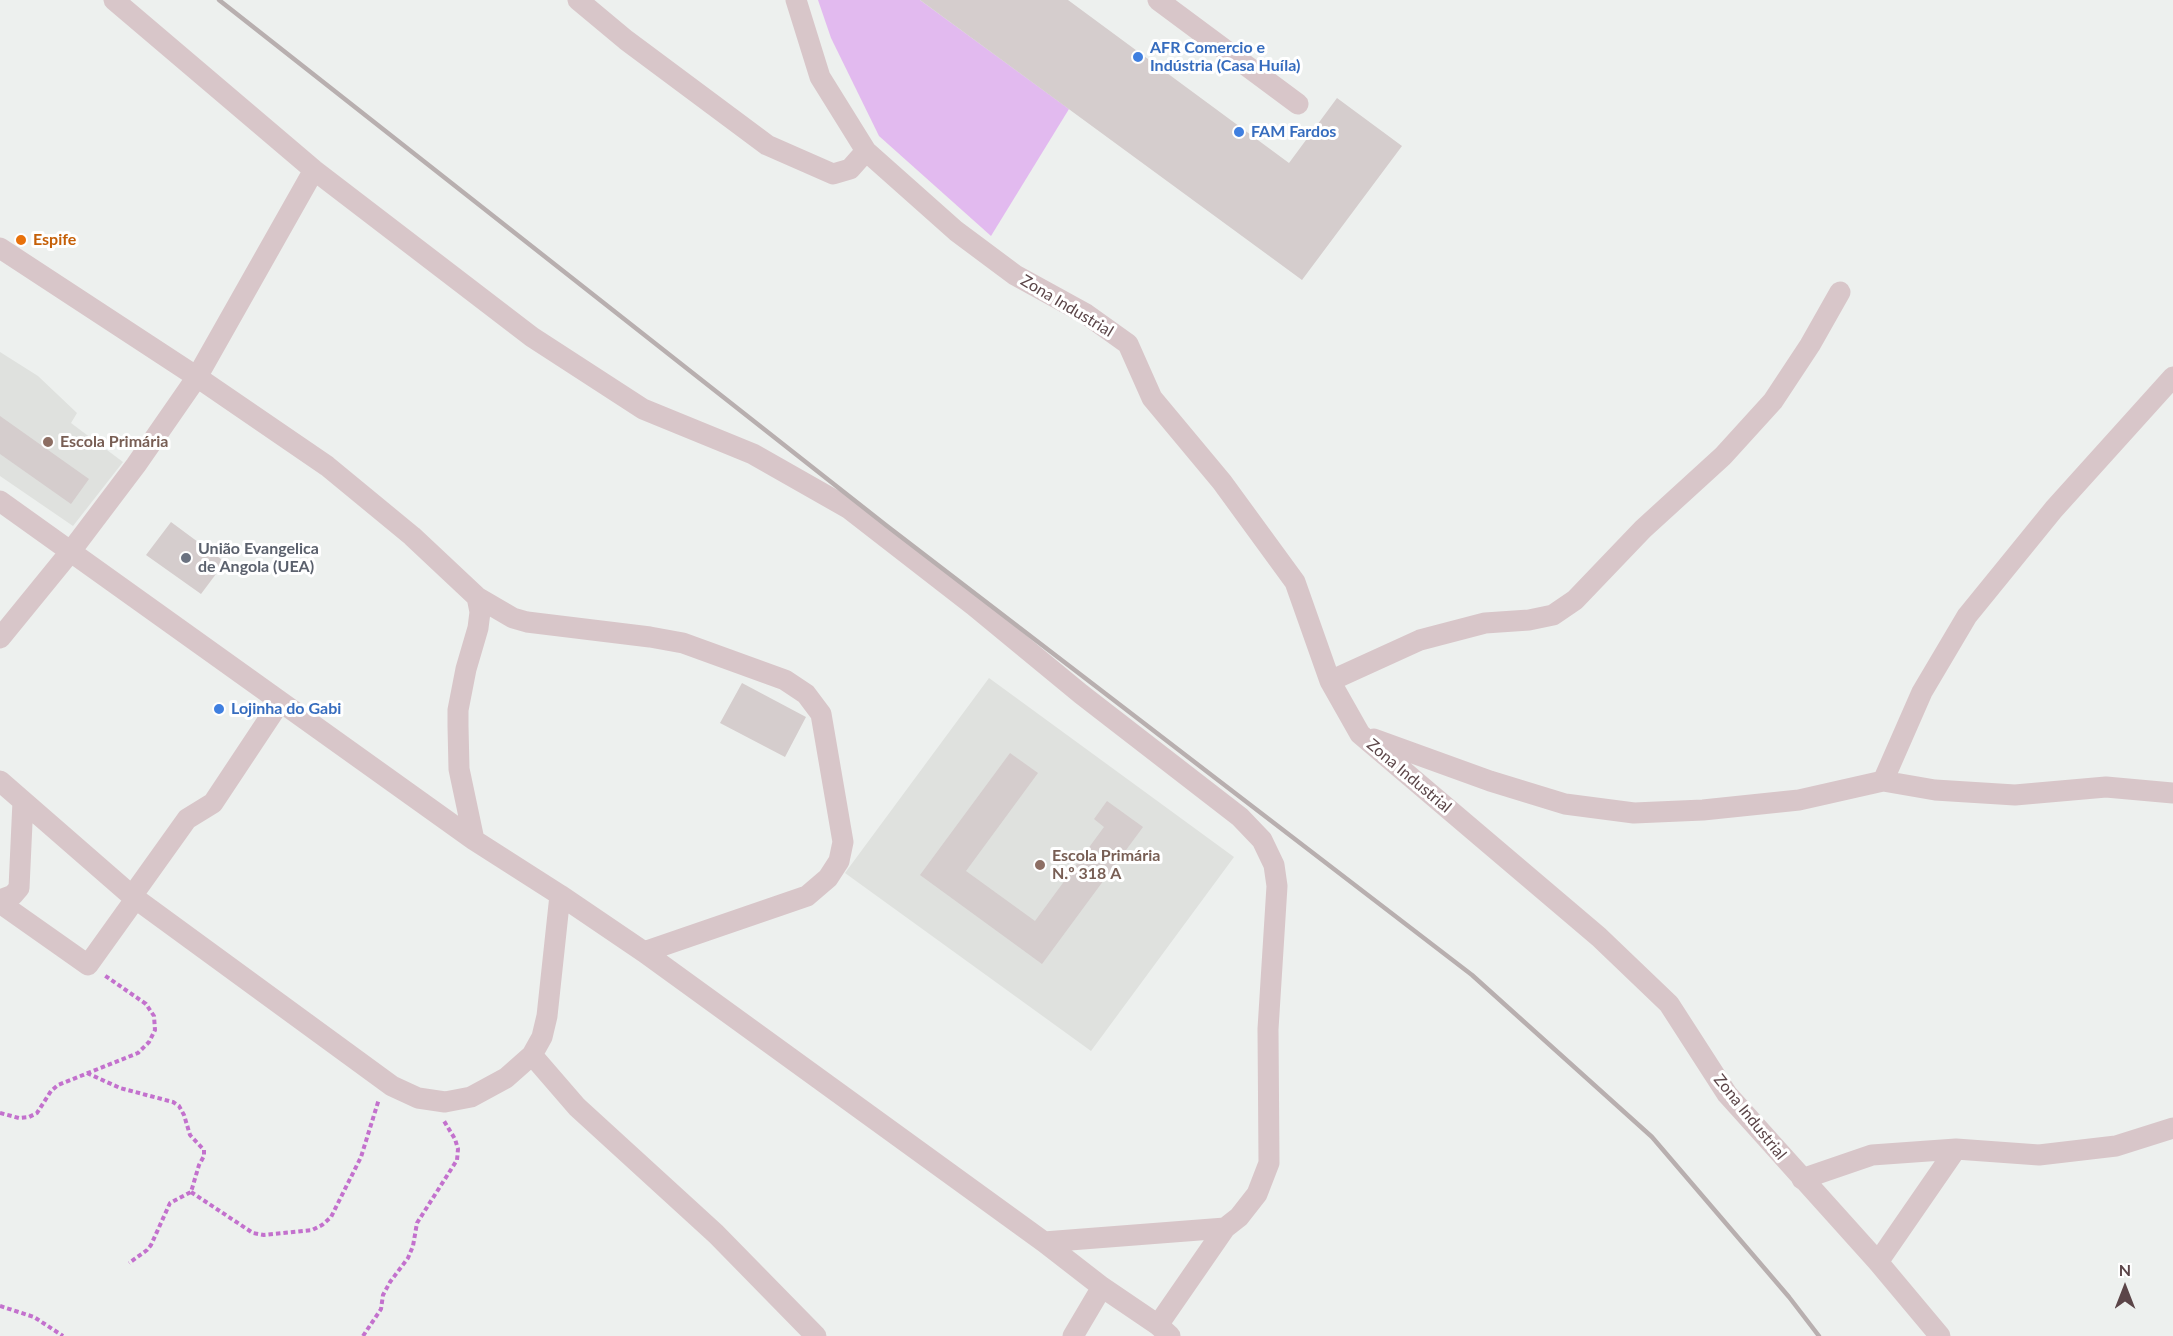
<!DOCTYPE html>
<html>
<head>
<meta charset="utf-8">
<style>
	body { margin:0 }
	#map { position:relative; width:2173px; height:1336px; overflow:hidden; background:#edf0ee; font-family:Lato,sans-serif }
	canvas { display:block }
	.north { position:absolute; left:2095px; top:1258px; width:60px; height:60px; -webkit-text-stroke:4px #fff; paint-order:stroke; rotate:0deg; font-size:16px; font-weight:700; line-height:24px; text-align:center; color:#5b4548 }
	.north::after { content:''; display:block; margin:auto; width:21px; height:27px; background:#5b4548; clip-path:polygon(50% 0,100% 100%,50% 72%,0 100%) }
</style>
</head>
<body>
<div id="map">
<canvas width="2173" height="1336"></canvas>
<div class="north">N</div>
</div>
<script>
const ctx = document.querySelector('canvas').getContext('2d');
ctx.lineJoin = 'round';
function fill(path, color) { ctx.fillStyle = color; ctx.fill(path, 'evenodd'); }
const shape = rows => new Path2D(rows.map(r => 'M' + r).join(''));
function trace(path, color, width, dash) { ctx.strokeStyle = color; ctx.lineWidth = width; ctx.lineCap = dash ? 'butt' : 'round'; ctx.setLineDash(dash || []); ctx.stroke(path); }
function label(font, color, halo, rows, align = 'center') {
  ctx.font = font + ' Lato,sans-serif'; ctx.lineWidth = 6; ctx.setLineDash([]); ctx.textBaseline = 'middle'; ctx.strokeStyle = halo; ctx.fillStyle = color; for (const [text, x, y, turn = 0] of rows) {
    ctx.save(); ctx.translate(x, y); ctx.rotate((+turn || 0) * Math.PI / 180); ctx.textAlign = isNaN(turn) ? turn : align; if (halo) ctx.strokeText(text, 0, 0); ctx.fillText(text, 0, 0); ctx.restore();
  }
}
fill(shape([
	[0,352,38,376,77,413,71,423,123,462,73,526,0,476],
	[989,678,1234,857,1091,1051,845,873]
]), '#dfe1de');
fill(shape([
	[818,0,920,0,1069,109,991,236,879,136,831,38]
]), '#e2baef');
fill(shape([
	[920,0,1068,0,1289,163,1337,98,1402,146,1302,280],
	[0,416,89,479,71,504,0,454],
	[171,522,225,562,201,594,146,555],
	[742,683,806,717,785,757,720,723],
	[1010,753,1038,773,966,871,1035,921,1104,827,1094,819,1107,801,1143,827,1042,964,920,875]
]), '#d5cdcd');
trace(shape([
	[87,1073,120,1088,173,1102,179,1106,184,1115,190,1135,204,1150,204,1156,199,1165,191,1192,170,1203,151,1245,147,1250,129,1263],
	[0,1113,19,1118,29,1117,37,1113,51,1091,58,1085,138,1053,149,1042,155,1030,154,1016,146,1004,104,975],
	[191,1192,253,1233,264,1235,312,1230,322,1225,331,1217,361,1157,379,1099],
	[0,1306,34,1317,63,1336],
	[363,1336,381,1309,383,1295,390,1282,408,1258,413,1246,417,1223,457,1160,458,1149,455,1139,444,1121]
]), '#c371cd', 4, [4.5, 3]);
trace(shape([
	[114,0,314,170,532,337,643,409,753,454,848,508,973,605,1081,694,1240,817,1262,840,1274,865,1277,886,1268,1029,1269,1163,1257,1194,1239,1217,1225,1228,1158,1325],
	[578,0,626,40,767,145,833,174,850,169,866,151],
	[796,0,820,77,866,151,956,231,1015,275,1086,314,1128,344,1152,398,1222,482,1295,582,1330,681,1360,734,1599,937,1669,1004,1727,1094,1878,1262,1940,1336],
	[1158,0,1298,104],
	[0,248,197,377,327,466,412,536,477,597,513,618,527,622,650,637,683,643,785,680,806,694,821,714,843,842,839,861,828,878,807,896,644,952],
	[0,501,474,840,560,895,644,952,1044,1242,1102,1287,1158,1325,1170,1336],
	[0,638,71,551,136,465,197,377,314,170],
	[1330,681,1420,640,1485,623,1529,620,1553,615,1575,600,1643,529,1723,456,1773,401,1810,345,1840,292],
	[1374,739,1490,781,1565,804,1634,813,1703,810,1799,800,1883,781,1935,790,2015,795,2106,787,2173,793],
	[0,781,132,896,392,1086,418,1098,445,1102,471,1097,506,1078,532,1055,542,1037,547,1016,560,895],
	[1883,781,1922,692,1967,616,2054,509,2173,377],
	[474,840,459,769,458,726,458,710,466,669,478,628,480,612,477,597],
	[132,896,187,819,213,803,280,702],
	[0,900,13,895,19,888,23,801],
	[0,903,88,965,136,898],
	[532,1055,577,1107,716,1234,816,1336],
	[1802,1179,1872,1155,1956,1149,2039,1155,2116,1146,2173,1128],
	[1044,1242,1225,1228],
	[1878,1262,1956,1149],
	[1073,1336,1102,1287]
]), '#d8c6c9', 21);
trace(shape([
	[219,0,887,526,1472,975,1652,1137,1789,1297,1819,1336]
]), '#b8afaf', 4.5);
for (const [x, y, r, color] of [
	[1138,57,6,"#3f7fe0"],
	[1239,132,6,"#3f7fe0"],
	[21,240,6,"#e8710a"],
	[48,442,6,"#8d6e63"],
	[186,558,6,"#6b7280"],
	[219,709,6,"#3f7fe0"],
	[1040,865,6,"#8d6e63"]
]) { const dot = new Path2D(); dot.arc(x, y, r, 0, 2 * Math.PI); ctx.fillStyle = color; ctx.fill(dot); trace(dot, '#fff', 2); }
label('bold 16px', '#366cbe', '#fff', [
	["AFR Comercio e",1150,48],
	["Indústria (Casa Huíla)",1150,66],
	["FAM Fardos",1251,132],
	["Lojinha do Gabi",231,709]
], 'left');
label('bold 16px', '#c56008', '#fff', [
	["Espife",33,240]
], 'left');
label('16px', '#5b4548', '#fff', [
	["Zona Industrial",1067,306,31],
	["Zona Industrial",1409,776,40],
	["Zona Industrial",1750,1117,51]
]);
label('bold 16px', '#785e54', '#fff', [
	["Escola Primária",60,442],
	["Escola Primária",1052,856],
	["N.º 318 A",1052,874]
], 'left');
label('bold 16px', '#5b616d', '#fff', [
	["União Evangelica",198,549],
	["de Angola (UEA)",198,567]
], 'left');
</script>
</body>
</html>
